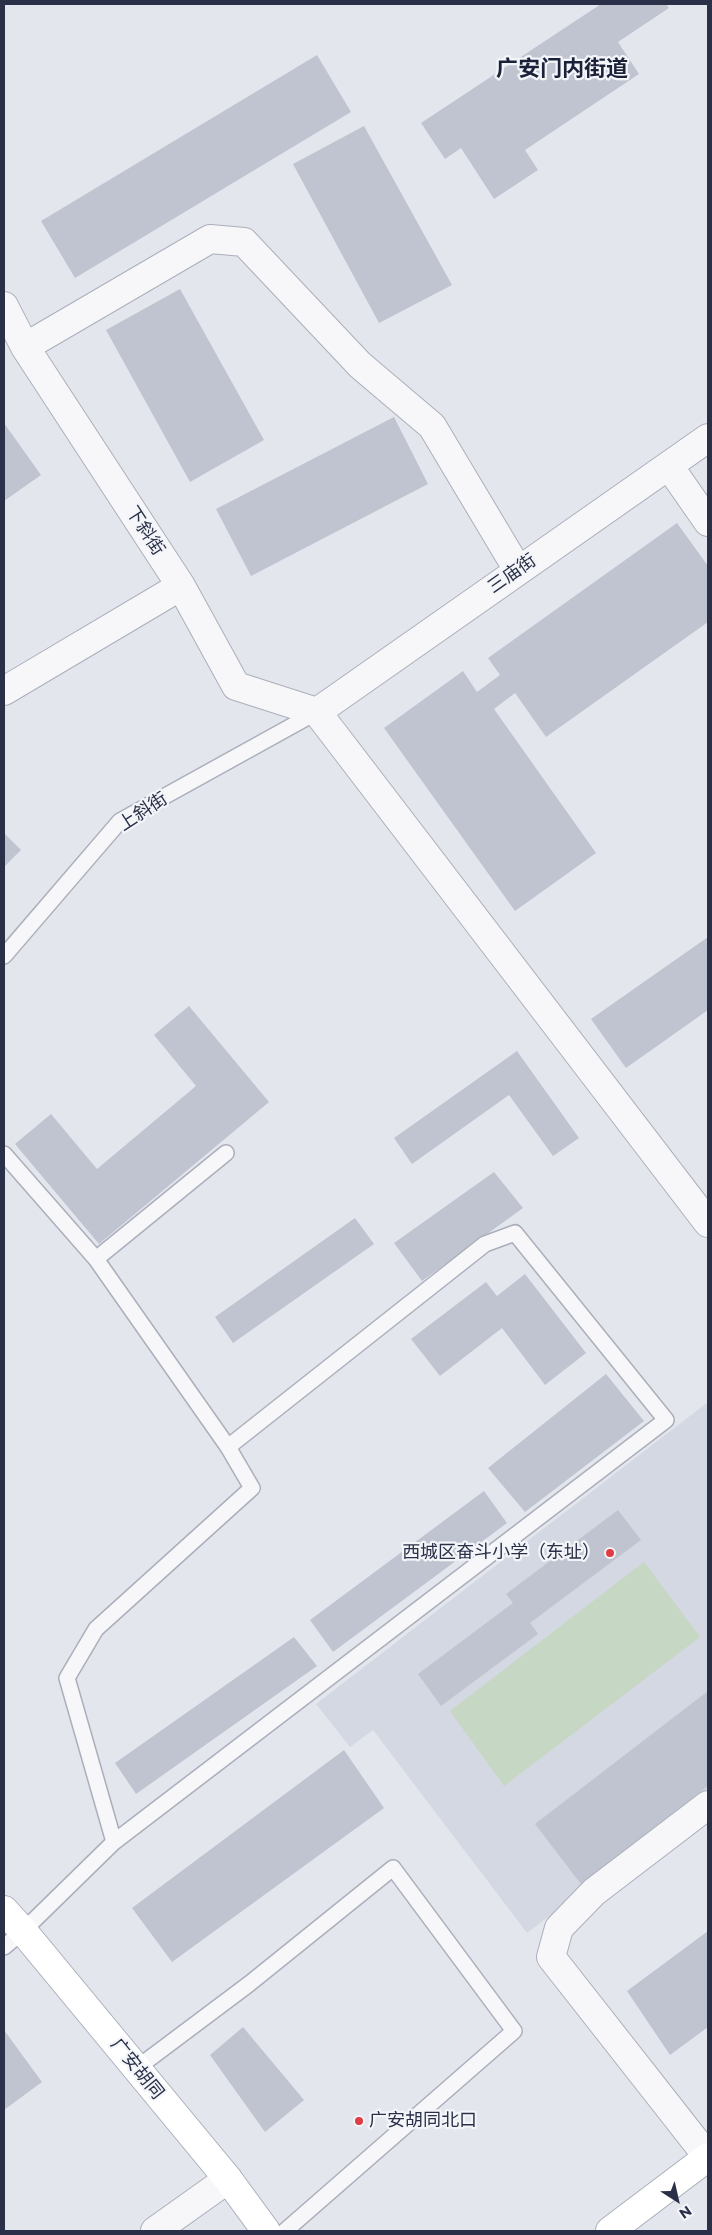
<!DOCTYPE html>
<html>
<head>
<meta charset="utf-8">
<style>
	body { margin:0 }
	#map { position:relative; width:712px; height:2235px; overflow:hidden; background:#e3e6ed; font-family:Montserrat,sans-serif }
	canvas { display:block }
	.frame { position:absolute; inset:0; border:5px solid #293047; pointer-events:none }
	.north { position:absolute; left:652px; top:2175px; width:50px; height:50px; -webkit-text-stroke:4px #f3f5f9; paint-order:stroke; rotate:145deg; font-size:14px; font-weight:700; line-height:20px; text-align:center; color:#293047 }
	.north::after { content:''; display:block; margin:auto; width:18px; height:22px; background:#293047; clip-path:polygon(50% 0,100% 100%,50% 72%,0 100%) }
</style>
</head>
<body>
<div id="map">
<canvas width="712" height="2235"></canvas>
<div class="frame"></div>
<div class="north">N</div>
</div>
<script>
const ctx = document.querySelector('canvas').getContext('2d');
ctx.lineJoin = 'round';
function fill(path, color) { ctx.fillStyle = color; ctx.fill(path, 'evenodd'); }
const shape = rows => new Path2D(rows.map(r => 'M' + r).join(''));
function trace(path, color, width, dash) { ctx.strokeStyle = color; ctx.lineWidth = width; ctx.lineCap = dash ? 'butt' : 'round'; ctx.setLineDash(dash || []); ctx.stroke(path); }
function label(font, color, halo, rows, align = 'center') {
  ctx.font = font + ' Montserrat,"Noto Sans SC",sans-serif'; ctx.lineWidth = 4.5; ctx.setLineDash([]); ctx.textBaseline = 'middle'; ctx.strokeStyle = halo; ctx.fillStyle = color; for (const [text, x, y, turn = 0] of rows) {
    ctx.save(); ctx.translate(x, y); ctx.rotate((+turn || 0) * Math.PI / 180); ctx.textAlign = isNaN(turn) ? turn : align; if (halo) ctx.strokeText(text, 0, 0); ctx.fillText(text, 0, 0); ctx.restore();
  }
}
fill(shape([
	[708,1402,708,1796,527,1933,373,1730,350,1747,316,1704]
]), '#d4d8e2');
fill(shape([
	[644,1562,700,1637,504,1786,450,1711]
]), '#c6d7c3');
fill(shape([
	[601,4,666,4,669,8,618,42,639,74,525,150,538,170,494,199,461,148,445,159,421,123],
	[317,55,351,112,75,278,41,221],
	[364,126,452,285,379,323,293,164],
	[180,289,264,440,190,482,106,330],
	[394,417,428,484,251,576,216,509],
	[4,423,41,475,4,501],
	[677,523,708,566,708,622,546,737,515,693,494,709,596,853,515,911,384,728,463,671,477,692,500,675,488,658],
	[4,833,21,850,4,867],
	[708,937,708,1010,626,1068,591,1019],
	[189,1006,269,1102,99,1244,15,1144,51,1114,97,1169,196,1086,154,1035],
	[517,1051,579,1138,553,1156,509,1095,412,1164,394,1138],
	[494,1172,523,1208,422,1281,394,1243],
	[355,1218,374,1244,233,1343,215,1317],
	[525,1274,586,1353,545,1385,502,1328,440,1376,411,1339,486,1282,497,1296],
	[606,1374,644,1421,525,1512,488,1468],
	[484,1491,507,1523,333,1652,310,1620],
	[618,1510,641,1540,530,1623,538,1634,441,1706,418,1674,513,1603,506,1594],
	[294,1637,317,1666,136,1794,115,1763],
	[708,1691,708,1786,581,1884,535,1824],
	[344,1750,384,1808,172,1962,132,1908],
	[708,1931,708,2027,670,2055,627,1991],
	[243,2027,304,2100,265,2132,210,2055],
	[4,2030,42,2082,4,2110]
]), '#c0c4d0');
const lane = shape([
	[4,956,120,821,317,712],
	[4,1154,96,1259,228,1447],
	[96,1259,226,1153],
	[4,1947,23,1931,114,1842,666,1420,515,1233,485,1244,228,1447,252,1488,96,1629,67,1678,114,1842],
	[137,2068,249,1984,393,1868,514,2031,285,2231]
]);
const street = shape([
	[4,306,25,347,181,586,236,686,317,712],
	[25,347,210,239,244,242,360,365,432,426,518,570],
	[669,466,708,522],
	[4,691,181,586],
	[317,712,708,1223],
	[317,712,708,438],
	[708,1805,594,1892,559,1928,551,1957,708,2157],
	[155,2231,228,2179]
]);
const secondary = shape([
	[4,1910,23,1931,228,2179,266,2231],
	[610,2231,708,2157]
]);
trace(lane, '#abafbb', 18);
trace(street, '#abafbb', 30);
trace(secondary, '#abafbb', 30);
trace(lane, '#f7f7fa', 15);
trace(street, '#f7f7fa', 28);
trace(secondary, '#fff', 28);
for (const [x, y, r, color] of [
	[610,1553,5,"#dd3d43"],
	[359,2121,5,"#dd3d43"]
]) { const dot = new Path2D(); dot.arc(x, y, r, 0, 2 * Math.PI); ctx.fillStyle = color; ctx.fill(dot); trace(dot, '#f3f5f9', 2); }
label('18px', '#293047', '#f3f5f9', [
	["下斜街",145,531,57],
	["三庙街",512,574,-35],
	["上斜街",143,812,-33],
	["广安胡同",137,2069,51]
]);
label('18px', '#293047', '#f3f5f9', [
	["西城区奋斗小学（东址）",600,1553],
	["广安胡同北口",369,2121,"left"]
], 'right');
label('bold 22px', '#1b2138', '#f3f5f9', [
	["广安门内街道",562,70]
]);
</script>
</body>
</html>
